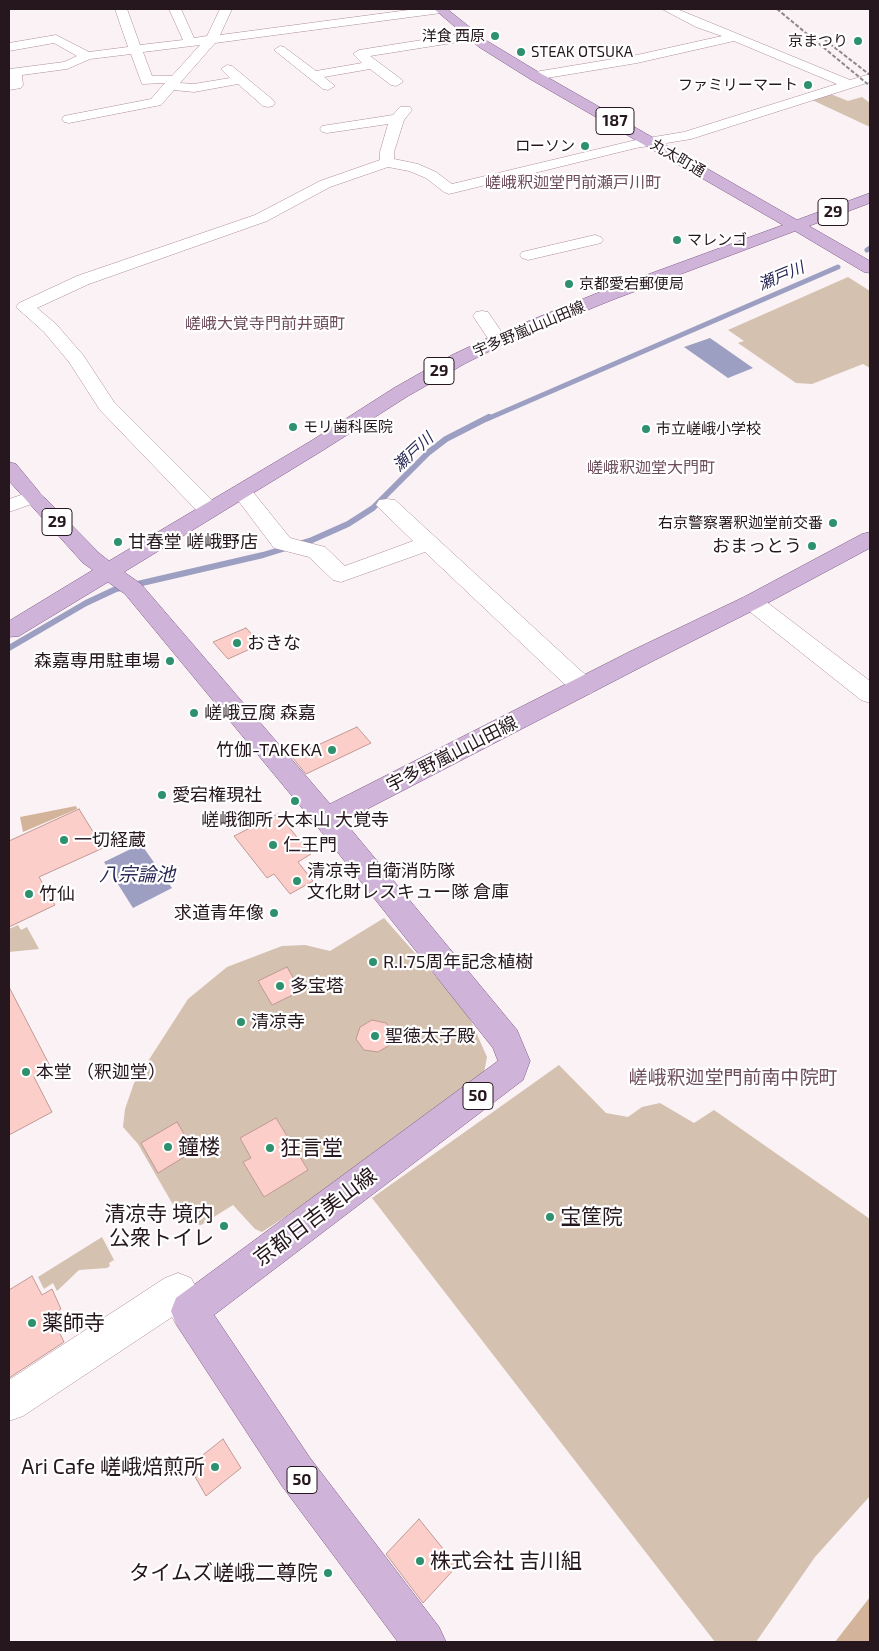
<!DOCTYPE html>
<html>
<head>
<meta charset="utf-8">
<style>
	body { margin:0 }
	#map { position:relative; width:879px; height:1651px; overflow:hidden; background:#faf2f5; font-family:"Exo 2",sans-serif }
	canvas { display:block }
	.frame { position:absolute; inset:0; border:10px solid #25171d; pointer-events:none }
</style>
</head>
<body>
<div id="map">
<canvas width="879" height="1651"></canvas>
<div class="frame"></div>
</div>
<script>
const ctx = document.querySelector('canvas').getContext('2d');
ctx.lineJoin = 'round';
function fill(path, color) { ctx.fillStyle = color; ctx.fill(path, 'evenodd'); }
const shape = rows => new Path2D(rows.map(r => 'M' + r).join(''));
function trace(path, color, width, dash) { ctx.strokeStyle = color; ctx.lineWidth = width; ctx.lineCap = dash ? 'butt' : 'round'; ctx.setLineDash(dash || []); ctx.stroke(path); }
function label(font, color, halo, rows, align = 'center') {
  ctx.font = font + ' "Exo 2","Noto Sans JP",sans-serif'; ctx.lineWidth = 4.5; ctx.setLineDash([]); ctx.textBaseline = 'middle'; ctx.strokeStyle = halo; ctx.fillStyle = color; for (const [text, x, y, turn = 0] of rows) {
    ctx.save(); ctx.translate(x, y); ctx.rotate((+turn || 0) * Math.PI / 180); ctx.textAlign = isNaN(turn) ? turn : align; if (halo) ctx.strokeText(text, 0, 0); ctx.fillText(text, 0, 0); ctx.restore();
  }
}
fill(shape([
	[828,93,848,101,862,97,870,103,870,127,810,99],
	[848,277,870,291,870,368,863,364,812,384,796,383,738,343,744,341,728,330],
	[384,918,467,1012,487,1057,483,1078,469,1096,262,1232,255,1229,233,1205,201,1225,190,1224,172,1203,138,1144,123,1127,125,1109,134,1083,188,999,227,967,282,946,305,945,330,951],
	[18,925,21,930,27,927,39,949,9,952,9,929],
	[559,1065,606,1113,628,1117,642,1107,660,1103,694,1123,714,1110,870,1219,870,1496,815,1557,756,1642,715,1642,372,1198],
	[102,1237,114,1260,109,1263,110,1266,107,1268,79,1270,57,1291,53,1283,44,1289,38,1277]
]), '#d5c1b0');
fill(shape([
	[76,806,77,809,23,832,20,817],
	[870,1597,870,1642,835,1642]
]), '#d3b399');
fill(shape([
	[710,338,753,368,728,378,684,347],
	[141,844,172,888,133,908,104,862]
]), '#9c9fc2');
trace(shape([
	[867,250,870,248],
	[487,419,838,267]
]), '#9c9fc2', 5);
trace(shape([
	[9,648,86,603,116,589,263,555,312,540,348,524,373,508,429,452,446,439,489,417]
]), '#9c9fc2', 6);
const building = shape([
	[246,628,261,644,228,659,213,642,246,628],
	[357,727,371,743,306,774,292,757,357,727],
	[79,809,103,848,39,877,55,905,9,927,9,841,79,809],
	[278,814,311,854,298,862,313,881,290,894,274,874,267,878,234,836,278,814],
	[287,967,301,991,272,1005,258,981,287,967],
	[9,987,51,1068,34,1077,52,1112,9,1135,9,987],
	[372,1020,386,1023,393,1033,390,1045,378,1052,364,1050,356,1039,360,1027,372,1020],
	[276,1118,308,1170,264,1197,243,1162,251,1158,240,1138,276,1118],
	[177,1122,194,1151,158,1173,141,1143,177,1122],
	[32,1276,42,1295,52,1289,61,1309,51,1315,64,1342,9,1378,9,1290,32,1276],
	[223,1439,241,1468,206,1496,189,1466,223,1439],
	[419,1519,457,1566,423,1603,386,1554,419,1519]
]);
fill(building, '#fbcec9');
trace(building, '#c19994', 1);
const minor = shape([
	[115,9,127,9,140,45,183,40,169,9,181,9,194,38,207,36,220,9,232,9,220,35,416,9,447,9,441,13,215,43,180,83,194,84,230,78,221,69,227,65,232,66,273,100,275,103,273,106,268,107,263,106,238,84,194,92,174,90,161,105,69,123,64,122,62,119,64,116,151,99,165,83,142,84,131,54,90,59,67,69,22,75,23,85,21,88,9,90,10,69,64,62,77,56,54,43,9,51,9,43,56,35,89,52,128,47,115,9],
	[200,45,172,76,152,76,143,52,200,45],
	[662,9,677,9,850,80,870,74,870,82,691,139,636,148,449,194,444,192,426,178,409,171,388,167,330,187,267,221,89,284,37,308,56,324,83,355,114,402,217,505,220,510,217,515,209,516,201,515,100,410,69,362,44,332,16,307,19,303,77,276,255,215,320,181,380,160,380,152,388,124,327,133,322,132,320,129,322,126,393,115,400,107,410,107,412,110,404,120,394,152,394,159,418,164,436,172,452,184,636,140,684,132,837,84,734,41,637,63,535,80,528,76,535,72,637,55,722,36,696,27,662,9],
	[473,32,477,33,479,36,477,39,370,56,401,79,403,82,396,86,391,85,370,69,324,77,335,86,328,90,323,89,274,50,280,46,284,47,316,71,362,63,353,54,359,50,473,32],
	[595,235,601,237,603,240,601,243,528,260,522,258,520,255,522,252,595,235],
	[482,311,488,312,507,340,504,344,498,345,492,344,489,340,473,316,476,312,482,311],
	[242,485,249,487,290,538,325,547,345,566,413,541,376,505,379,500,387,499,395,500,592,681,595,687,592,693,583,696,574,693,425,552,341,582,333,580,309,557,274,548,231,491,235,487,242,485],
	[33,491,40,493,44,497,40,501,9,512,9,499,33,491],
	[752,595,760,597,870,681,870,703,861,700,744,607,740,602,744,597,752,595],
	[178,1273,191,1278,202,1298,207,1311,202,1324,189,1329,176,1324,172,1317,23,1416,9,1421,9,1380,165,1278,178,1273]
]);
const major = shape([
	[434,9,447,9,487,41,540,73,797,220,870,193,870,203,809,226,870,261,870,273,864,272,795,231,612,300,504,344,466,363,408,396,325,449,124,572,141,584,330,804,631,651,744,597,862,534,870,532,870,548,760,607,649,663,344,821,517,1030,530,1061,523,1080,214,1315,310,1458,439,1627,446,1642,398,1642,282,1486,176,1324,171,1311,176,1298,498,1061,493,1048,316,825,125,594,108,582,19,636,9,637,9,621,93,570,83,563,9,481,9,462,16,464,40,493,99,553,109,561,311,441,394,388,452,355,492,336,600,292,783,225,530,79,479,47,434,9]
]);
trace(minor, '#b08c9b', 1);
trace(major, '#7f5b87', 1);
fill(minor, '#fff');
fill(major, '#cfb3d9');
trace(shape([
	[777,9,870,86],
	[825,40,870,75]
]), '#91868a', 2, [4, 2]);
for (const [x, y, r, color] of [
	[495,36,5,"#2d916d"],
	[858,41,5,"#2d916d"],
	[521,52,5,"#2d916d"],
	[808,85,5,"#2d916d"],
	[585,146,5,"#2d916d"],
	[677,240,5,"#2d916d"],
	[569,284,5,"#2d916d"],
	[293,427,5,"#2d916d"],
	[646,429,5,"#2d916d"],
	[833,523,5,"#2d916d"],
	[118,542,5,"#2d916d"],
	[812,546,5,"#2d916d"],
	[237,643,5,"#2d916d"],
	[170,661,5,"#2d916d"],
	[194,713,5,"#2d916d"],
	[332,750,5,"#2d916d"],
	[162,795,5,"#2d916d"],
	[295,801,5,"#2d916d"],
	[64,840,5,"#2d916d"],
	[273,845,5,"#2d916d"],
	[297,881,5,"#2d916d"],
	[29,894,5,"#2d916d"],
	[274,913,5,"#2d916d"],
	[373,962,5,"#2d916d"],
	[280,986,5,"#2d916d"],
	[241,1022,5,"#2d916d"],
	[375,1036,5,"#2d916d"],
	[26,1072,5,"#2d916d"],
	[168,1147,5,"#2d916d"],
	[270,1148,5,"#2d916d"],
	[550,1217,5,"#2d916d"],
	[224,1226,5,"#2d916d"],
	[32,1323,5,"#2d916d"],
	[215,1467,5,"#2d916d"],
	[420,1561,5,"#2d916d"],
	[328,1573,5,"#2d916d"]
]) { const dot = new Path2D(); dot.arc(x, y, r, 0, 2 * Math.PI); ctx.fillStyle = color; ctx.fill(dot); trace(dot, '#fff', 2); }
label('15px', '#25171d', '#fff', [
	["洋食 西原",485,36],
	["京まつり",848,41],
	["STEAK OTSUKA",531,52,"left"],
	["ファミリーマート",798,85],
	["ローソン",575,146],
	["マレンゴ",687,240,"left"],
	["京都愛宕郵便局",579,284,"left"],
	["モリ歯科医院",303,427,"left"],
	["市立嵯峨小学校",656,429,"left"],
	["右京警察署釈迦堂前交番",823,523]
], 'right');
label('15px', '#25171d', '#fff', [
	["丸太町通",678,158,30],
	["宇多野嵐山山田線",529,329,-23]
]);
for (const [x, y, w] of [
	[615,121,38],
	[833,212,30],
	[439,371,30],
	[57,522,30],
	[478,1096,30],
	[302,1480,30]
]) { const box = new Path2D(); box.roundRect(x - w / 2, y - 13.5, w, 27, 4); ctx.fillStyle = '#fff'; ctx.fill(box); trace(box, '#25171d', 1); }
label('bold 16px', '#25171d', null, [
	["187",615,121],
	["29",833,212],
	["29",439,371],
	["29",57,522],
	["50",478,1096],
	["50",302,1480]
]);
label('16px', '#6d4d5b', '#fff', [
	["嵯峨釈迦堂門前瀬戸川町",573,183],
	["嵯峨大覚寺門前井頭町",265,324],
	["嵯峨釈迦堂大門町",651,468]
]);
label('italic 16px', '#2a2857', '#fff', [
	["瀬戸川",781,276,-23],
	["瀬戸川",413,452,-43]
]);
label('18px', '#25171d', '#fff', [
	["甘春堂 嵯峨野店",128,542],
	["おまっとう",802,546,"right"],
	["おきな",247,643],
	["森嘉専用駐車場",160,661,"right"],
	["嵯峨豆腐 森嘉",204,713],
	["竹伽-TAKEKA",322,750,"right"],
	["愛宕権現社",172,795],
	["嵯峨御所 大本山 大覚寺",295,820,"center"],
	["一切経蔵",74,840],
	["仁王門",283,845],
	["清凉寺 自衛消防隊",307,871],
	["文化財レスキュー隊 倉庫",307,892],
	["竹仙",39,894],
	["求道青年像",264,913,"right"],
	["R.I.75周年記念植樹",383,962],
	["多宝塔",290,986],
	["清凉寺",251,1022],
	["聖徳太子殿",385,1036],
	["本堂 （釈迦堂）",36,1072]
], 'left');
label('18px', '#25171d', '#fff', [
	["宇多野嵐山山田線",452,754,-27]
]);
label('italic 19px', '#2a2857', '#fff', [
	["八宗論池",137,875]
]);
label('19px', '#6d4d5b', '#fff', [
	["嵯峨釈迦堂門前南中院町",733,1078]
]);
label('21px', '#25171d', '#fff', [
	["鐘楼",178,1147],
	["狂言堂",280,1148],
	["清凉寺 境内",214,1214,"right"],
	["公衆トイレ",214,1238,"right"],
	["宝筐院",560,1217],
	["薬師寺",42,1323],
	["Ari Cafe 嵯峨焙煎所",205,1467,"right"],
	["株式会社 吉川組",430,1561],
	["タイムズ嵯峨二尊院",318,1573,"right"]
], 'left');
label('21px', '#25171d', '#fff', [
	["京都日吉美山線",315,1217,-37]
]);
</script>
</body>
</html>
